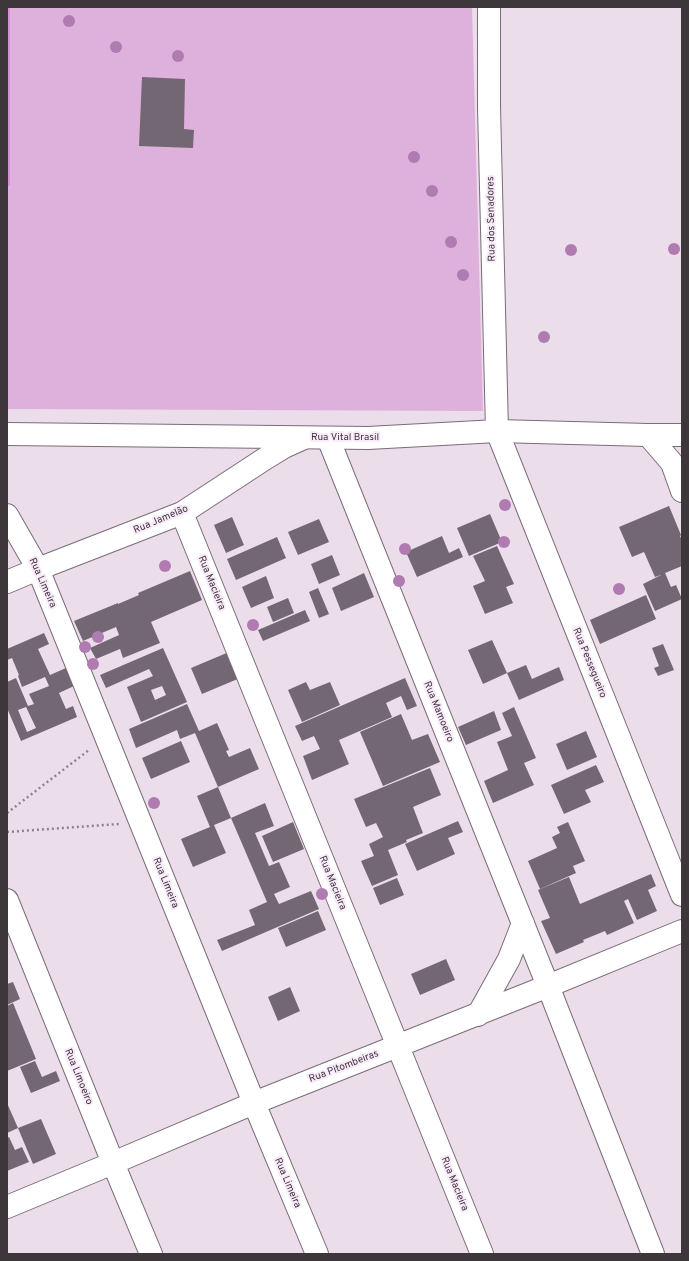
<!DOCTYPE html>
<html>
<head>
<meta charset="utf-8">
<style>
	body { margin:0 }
	#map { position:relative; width:689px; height:1261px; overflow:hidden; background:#ecddeb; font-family:Overpass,sans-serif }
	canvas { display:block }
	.frame { position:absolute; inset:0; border:8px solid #3d373c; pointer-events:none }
</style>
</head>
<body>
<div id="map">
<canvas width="689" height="1261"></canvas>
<div class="frame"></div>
</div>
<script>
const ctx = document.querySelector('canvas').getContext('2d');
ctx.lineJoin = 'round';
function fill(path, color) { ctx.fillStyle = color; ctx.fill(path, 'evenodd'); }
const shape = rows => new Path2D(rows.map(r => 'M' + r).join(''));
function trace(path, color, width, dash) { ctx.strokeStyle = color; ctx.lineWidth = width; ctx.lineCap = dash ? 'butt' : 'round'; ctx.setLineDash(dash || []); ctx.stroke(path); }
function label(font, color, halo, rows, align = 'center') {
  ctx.font = font + ' Overpass,sans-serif'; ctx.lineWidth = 4; ctx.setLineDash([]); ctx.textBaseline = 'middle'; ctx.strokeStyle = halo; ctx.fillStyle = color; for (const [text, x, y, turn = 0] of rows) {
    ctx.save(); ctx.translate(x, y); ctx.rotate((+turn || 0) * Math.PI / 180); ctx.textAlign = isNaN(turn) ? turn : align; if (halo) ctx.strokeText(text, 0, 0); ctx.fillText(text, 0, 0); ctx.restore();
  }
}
fill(shape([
	[10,7,472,7,483,411,7,409,7,186,10,186]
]), '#ddb1dc');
fill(shape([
	[7,7,10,7,10,186,7,186]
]), '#d791d7');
fill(shape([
	[142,77,185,79,184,129,194,130,193,148,139,146],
	[669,506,681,535,680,536,682,540,682,566,665,573,671,587,676,585,682,599,655,611,643,584,661,575,655,577,644,552,632,557,619,527],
	[490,514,502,542,469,556,457,528],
	[232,517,244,545,226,553,214,525],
	[319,519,329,542,298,555,288,532],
	[442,536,449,553,459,548,463,557,417,577,406,552],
	[277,537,286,558,236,580,227,559],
	[497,546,514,584,506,587,513,603,485,614,473,586,485,581,473,556],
	[332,555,340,575,319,584,311,564],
	[190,571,202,600,151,622,160,643,123,658,120,649,96,659,90,648,119,635,116,627,83,641,74,621,118,603,118,604,139,595,138,593],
	[364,573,374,597,341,611,332,588],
	[266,576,274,598,251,608,242,587],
	[318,588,329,614,319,618,309,592],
	[646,595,656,619,600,644,590,620],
	[288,598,294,613,273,622,267,607],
	[305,610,310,621,263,641,258,630],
	[44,633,49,644,38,649,50,675,66,668,74,686,59,693,66,709,73,706,77,717,21,741,7,708,7,682,16,678,28,706,34,704,29,694,49,686,45,677,22,687,18,676,19,675,12,658,7,660,7,649],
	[26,707,36,728,27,732,18,710],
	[492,640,507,673,483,684,468,650],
	[663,644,674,670,658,676,654,668,659,666,652,648],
	[163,648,187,702,141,722,127,687,153,676,149,669,106,688,100,675],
	[162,686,166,695,155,700,151,690],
	[229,652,240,678,202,694,191,668],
	[526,665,532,679,559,667,564,680,519,700,507,673],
	[405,678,417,706,407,710,401,696,386,703,392,717,339,740,349,764,312,780,303,756,320,749,314,736,302,741,295,726],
	[306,682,310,690,330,682,340,705,302,722,288,690],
	[187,704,199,731,217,723,229,750,226,751,229,757,250,748,259,769,218,787,195,733,180,739,177,730,136,748,129,729],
	[514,707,536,758,524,763,534,785,493,803,484,781,508,770,497,742,512,736,502,713],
	[494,711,501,730,466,745,458,727],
	[401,714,412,740,428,734,440,762,383,786,360,732],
	[586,731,597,757,567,770,556,744],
	[181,741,190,762,151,779,142,758],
	[596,765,604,782,585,790,591,802,564,814,551,785],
	[430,768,441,795,413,807,423,833,406,840,407,842,388,850,398,875,372,886,361,861,374,856,369,844,383,837,376,823,366,827,354,799],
	[218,787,231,818,214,825,226,853,193,867,181,839,210,827,197,796],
	[265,803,274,826,255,833,269,866,279,862,290,887,274,894,279,904,311,891,319,909,222,951,217,940,255,925,249,910,267,902,231,818],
	[458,821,463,832,448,838,455,854,417,871,405,844],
	[293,822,304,849,273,862,262,836],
	[568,822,585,861,573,866,576,873,540,889,528,861,557,848,552,837,560,833,557,827],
	[651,874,656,886,648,890,657,911,637,920,628,899,624,901,634,923,607,935,605,931,583,940,584,942,556,954,541,921,550,918,538,890,569,877,580,904],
	[397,878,404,895,380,905,373,888],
	[318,911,326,930,286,947,278,928],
	[446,959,455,980,420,995,411,974],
	[13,982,20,999,7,1005,7,984],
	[290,987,300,1011,278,1021,268,997],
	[13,1003,36,1059,7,1071,7,1041,8,1041,7,1038,7,1006],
	[35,1061,42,1077,56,1071,60,1081,31,1093,20,1067],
	[7,1103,18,1128,7,1133],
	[41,1119,56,1154,33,1164,18,1128],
	[9,1137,15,1150,22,1147,29,1162,7,1171,7,1138]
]), '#746774');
const minor = shape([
	[489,7,489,107,497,431,682,895],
	[648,435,672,463,682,491],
	[328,438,548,986,653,1254],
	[182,513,482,1254],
	[7,515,38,569,254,1103,317,1254],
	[7,582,38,569,182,513,266,458,284,447,304,438],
	[7,900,113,1163,151,1254],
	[478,1015,509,959,523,923],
	[7,1207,113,1163,254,1103,548,986,682,931]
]);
const major = shape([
	[7,434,368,438,497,431,648,435,682,435]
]);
trace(minor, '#7a6c79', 24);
trace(major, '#7a6c79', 24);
trace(shape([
	[7,813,89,750],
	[7,832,119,824]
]), '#8e838d', 2.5, [2, 3]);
trace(minor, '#fff', 22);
trace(major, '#fff', 22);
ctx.fillStyle = '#b07bb0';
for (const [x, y] of [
	[69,21],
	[116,47],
	[178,56],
	[414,157],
	[432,191],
	[451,242],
	[674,249],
	[571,250],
	[463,275],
	[544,337],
	[505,505],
	[504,542],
	[405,549],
	[165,566],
	[399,581],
	[619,589],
	[253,625],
	[98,637],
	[85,647],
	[93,664],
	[154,803],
	[322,894]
]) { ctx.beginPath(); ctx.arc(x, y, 6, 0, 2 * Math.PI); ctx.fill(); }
label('10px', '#3d373c', '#f9eaf9', [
	["Rua dos Senadores",492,219,-91],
	["Rua Vital Brasil",345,438],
	["Rua Jamelão",161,520,-23],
	["Rua Limeira",42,583,66],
	["Rua Macieira",211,583,68],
	["Rua Pessegueiro",589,663,68],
	["Rua Mamoeiro",438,712,68],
	["Rua Limeira",165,883,68],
	["Rua Macieira",332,883,68],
	["Rua Pitombeiras",344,1067,-21],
	["Rua Limoeiro",78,1077,68],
	["Rua Limeira",287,1183,67],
	["Rua Macieira",454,1184,68]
]);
</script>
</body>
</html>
